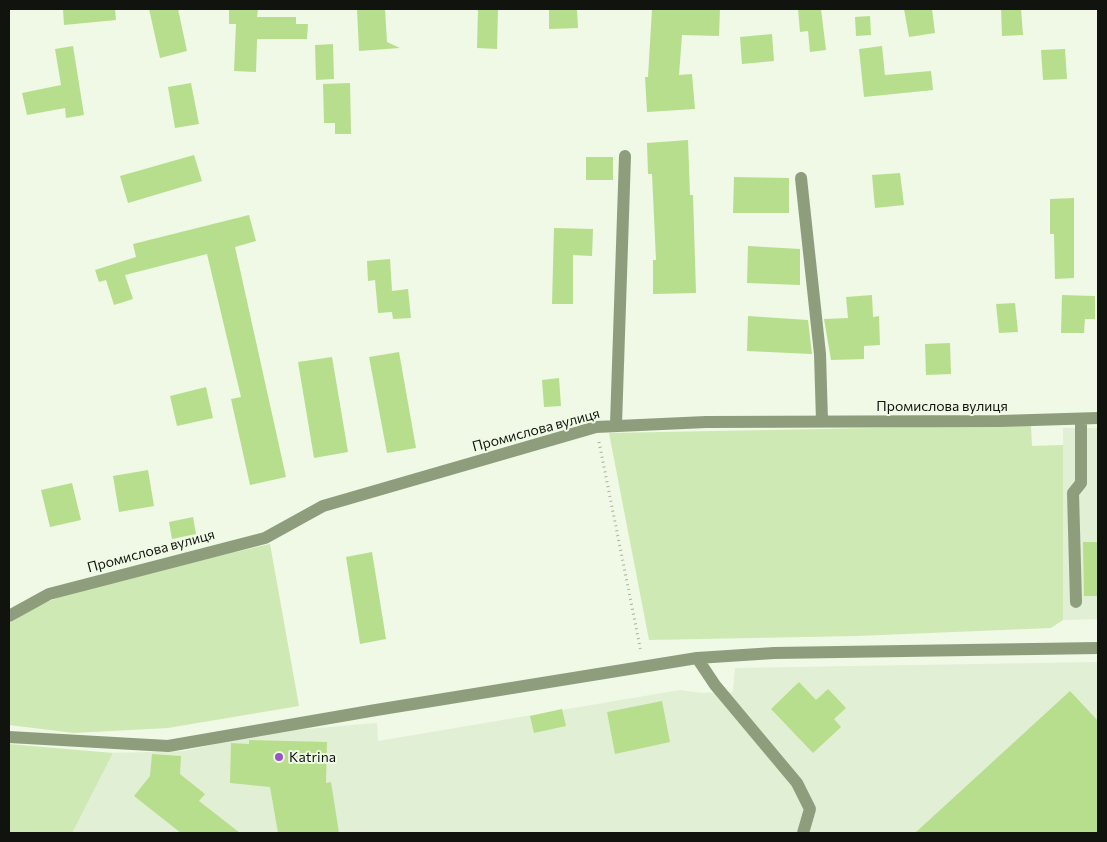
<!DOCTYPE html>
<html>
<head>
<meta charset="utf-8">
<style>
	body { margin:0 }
	#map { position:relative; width:1107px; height:842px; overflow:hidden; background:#eff9e5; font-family:Commissioner,sans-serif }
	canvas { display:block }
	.frame { position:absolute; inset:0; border:10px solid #11140e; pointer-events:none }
</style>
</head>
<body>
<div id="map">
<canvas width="1107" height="842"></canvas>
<div class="frame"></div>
</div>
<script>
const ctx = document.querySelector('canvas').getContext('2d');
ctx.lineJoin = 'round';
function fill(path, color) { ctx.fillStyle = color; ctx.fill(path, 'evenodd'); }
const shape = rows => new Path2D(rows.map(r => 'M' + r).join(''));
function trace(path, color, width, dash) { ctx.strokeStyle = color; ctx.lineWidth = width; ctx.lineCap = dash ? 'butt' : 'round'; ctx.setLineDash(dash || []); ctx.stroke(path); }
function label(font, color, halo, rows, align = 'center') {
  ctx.font = font + ' Commissioner,sans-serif'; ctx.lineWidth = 4; ctx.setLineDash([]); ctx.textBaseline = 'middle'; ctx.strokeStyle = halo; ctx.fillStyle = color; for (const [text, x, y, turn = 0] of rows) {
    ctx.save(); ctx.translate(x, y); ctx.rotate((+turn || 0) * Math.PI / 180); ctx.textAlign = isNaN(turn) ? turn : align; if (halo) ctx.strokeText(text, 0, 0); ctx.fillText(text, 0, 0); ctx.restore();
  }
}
fill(shape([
	[1063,428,1098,428,1098,619,1063,620],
	[1098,662,1098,833,71,833,113,753,185,751,260,733,377,723,378,741,680,690,701,693,733,692,735,668]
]), '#e1efd4');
fill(shape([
	[1031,425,1032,446,1063,445,1063,620,1051,628,857,636,649,640,609,433],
	[270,544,299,706,168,728,74,733,9,725,9,623,30,608,60,597,166,568],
	[9,744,113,753,72,833,9,833]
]), '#cfe9b5');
fill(shape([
	[63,9,115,9,116,20,64,25],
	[149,9,178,9,187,51,160,58],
	[229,9,258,9,257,17,296,17,296,24,308,24,307,39,257,39,256,72,234,71,236,24,229,24],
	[357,9,385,9,387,42,400,48,359,51],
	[478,9,498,9,497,49,477,48],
	[549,9,577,9,578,28,549,29],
	[652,9,720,9,719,36,682,35,679,75,692,74,695,109,647,112,645,77,648,77],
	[798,9,821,9,826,50,810,52,808,31,800,32],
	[904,9,932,9,935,33,909,37],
	[1001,9,1021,9,1023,35,1002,36],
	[870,16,871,35,856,36,855,17],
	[772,34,774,61,742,64,740,37],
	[333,44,334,79,316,80,315,45],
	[73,46,84,115,66,118,65,108,27,115,22,93,61,85,55,49],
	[882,46,885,75,931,71,933,90,864,97,859,49],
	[1065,49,1067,79,1043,80,1041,50],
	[191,83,199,124,175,128,168,87],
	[350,83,351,134,335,134,335,123,324,123,323,84],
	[688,140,690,195,693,195,696,293,653,294,653,260,656,260,652,174,648,174,647,143],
	[194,155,202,181,128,203,120,176],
	[586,157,613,157,613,180,586,180],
	[900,173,904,205,875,208,872,175],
	[734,177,789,178,789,213,733,213],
	[1074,198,1074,278,1055,279,1054,234,1050,234,1050,199],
	[249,215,256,241,235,247,286,477,250,485,231,399,241,397,207,254,125,275,133,299,114,305,106,280,99,282,95,270,136,257,133,244],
	[554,228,593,229,592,256,573,255,573,304,552,304],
	[748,246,800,249,800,285,747,283],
	[390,259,392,291,408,289,411,318,393,319,392,312,378,313,375,280,368,281,367,261],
	[872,295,873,317,879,316,880,345,864,346,864,359,831,360,824,319,848,318,846,297],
	[1062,295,1095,296,1095,319,1085,319,1084,333,1061,333],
	[1015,303,1018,332,999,333,996,304],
	[748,316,808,320,812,354,747,351],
	[950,343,951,374,926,375,925,344],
	[399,352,416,448,387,453,369,357],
	[332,357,348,452,314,458,298,362],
	[559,378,561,406,544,407,542,380],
	[206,387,213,418,177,426,170,396],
	[148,470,154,506,119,512,113,476],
	[72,483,81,520,50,527,41,490],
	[193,517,196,534,172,539,169,522],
	[1083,542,1098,542,1098,596,1084,596],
	[372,552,386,639,360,644,346,557],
	[799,682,816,700,828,689,846,708,834,719,841,727,813,753,771,709],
	[1070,691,1098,721,1098,833,915,833],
	[662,701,670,742,615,754,607,712],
	[562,709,566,726,534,733,530,716],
	[249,740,327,742,326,783,331,782,339,833,278,833,270,787,230,783,231,743,249,744],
	[152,754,181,756,180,774,205,794,199,801,240,833,181,833,134,796,150,776]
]), '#b7de8d');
trace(shape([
	[599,442,641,652]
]), '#a8b0a1', 3, [1, 4]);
trace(shape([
	[801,178,820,354,822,421],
	[616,424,625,156],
	[1076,602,1073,493,1081,483,1081,419],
	[9,616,49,594,265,538,323,506,596,427,706,422,1000,421,1098,418],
	[697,658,715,685,797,783,810,809,803,833],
	[9,737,168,746,376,710,697,658,774,653,1098,648]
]), '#8e9e7d', 12);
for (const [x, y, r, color] of [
	[279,757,5,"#9853c7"]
]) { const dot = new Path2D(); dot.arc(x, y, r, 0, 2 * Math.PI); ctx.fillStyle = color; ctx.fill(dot); trace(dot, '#eff9e5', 2); }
label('14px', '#11140e', '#eff9e5', [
	["Промислова вулиця",942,406],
	["Промислова вулиця",536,430,-15],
	["Промислова вулиця",151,551,-15]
]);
label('14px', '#11140e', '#eff9e5', [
	["Katrina",289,757]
], 'left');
</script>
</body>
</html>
